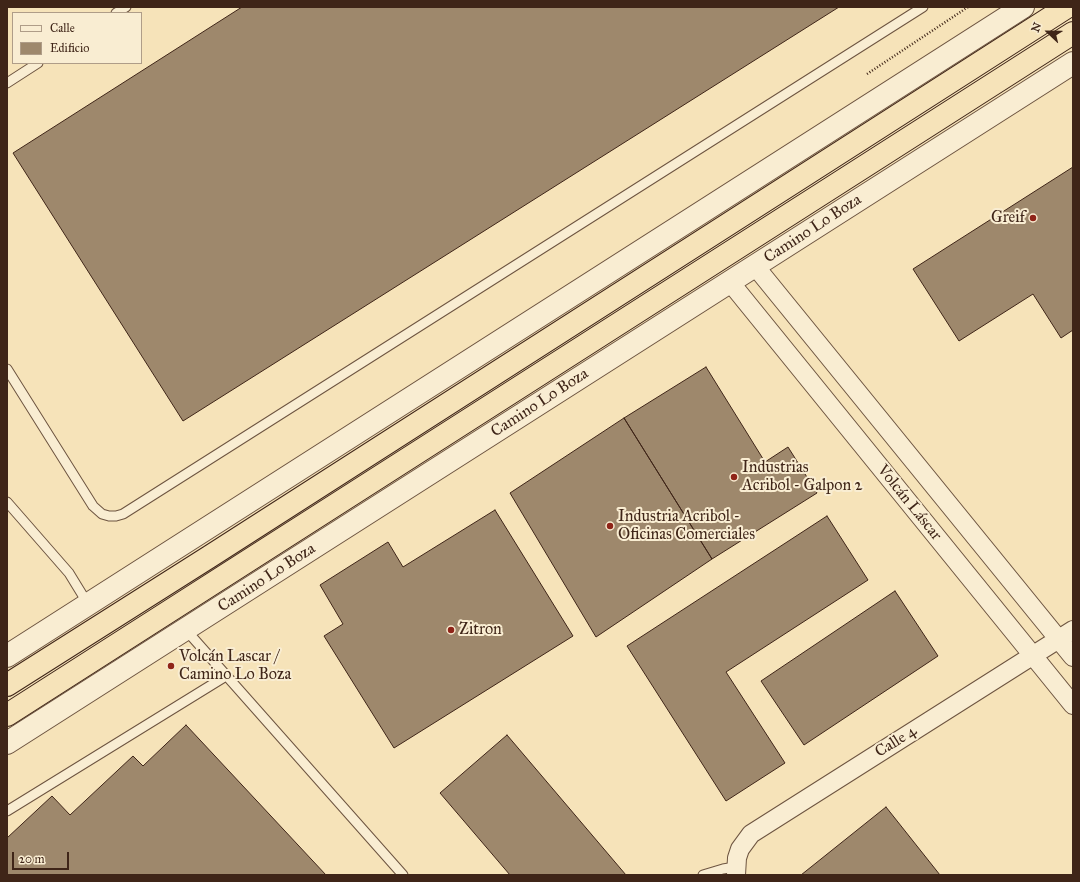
<!DOCTYPE html>
<html>
<head>
<meta charset="utf-8">
<style>
	body { margin:0 }
	#map { position:relative; width:1080px; height:882px; overflow:hidden; background:#f6e3b9; font-family:"IM FELL Great Primer",serif }
	canvas { display:block }
	.frame { position:absolute; inset:0; border:8px solid #3f2518; pointer-events:none }
	.legend { position:absolute; left:12px; top:12px; width:130px; height:52px; box-sizing:border-box; background:#f9edd2; border:1px solid #af9d88; margin:0; padding:5px 7px; list-style:none; font-size:12px; color:#3f2518 }
	.legend li { display:flex; align-items:center; gap:8px; height:20px }
	.legend b { width:20px; border:1px solid #af9d88 }
	.north { position:absolute; left:1028px; top:12px; width:40px; height:40px; -webkit-text-stroke:3px #f9edd2; paint-order:stroke; rotate:292deg; font-size:11px; font-weight:700; line-height:16px; text-align:center; color:#3f2518 }
	.north::after { content:''; display:block; margin:auto; width:14px; height:18px; background:#3f2518; clip-path:polygon(50% 0,100% 100%,50% 72%,0 100%) }
	.scale { position:absolute; left:12px; top:852px; width:57px; height:18px; box-sizing:border-box; border:2px solid #3f2518; border-top:0; padding-left:5px; font-size:12px; line-height:14px; white-space:nowrap; color:#3f2518; -webkit-text-stroke:3px #f9edd2; paint-order:stroke }
</style>
</head>
<body>
<div id="map">
<canvas width="1080" height="882"></canvas>
<div class="frame"></div>
<ul class="legend">
<li><b style="height:5px;background:#f9edd2"></b>Calle</li>
<li><b style="height:11px;background:#9e886c"></b>Edificio</li>
</ul>
<div class="north">N</div>
<div class="scale">20 m</div>
</div>
<script>
const ctx = document.querySelector('canvas').getContext('2d');
ctx.lineJoin = 'round';
function fill(path, color) { ctx.fillStyle = color; ctx.fill(path, 'evenodd'); }
const shape = rows => new Path2D(rows.map(r => 'M' + r).join(''));
function trace(path, color, width, dash) { ctx.strokeStyle = color; ctx.lineWidth = width; ctx.lineCap = dash ? 'butt' : 'round'; ctx.setLineDash(dash || []); ctx.stroke(path); }
function label(font, color, halo, rows, align = 'center') {
  ctx.font = font + ' "IM FELL Great Primer",serif'; ctx.lineWidth = 4; ctx.setLineDash([]); ctx.textBaseline = 'middle'; ctx.strokeStyle = halo; ctx.fillStyle = color; for (const [text, x, y, turn = 0] of rows) {
    ctx.save(); ctx.translate(x, y); ctx.rotate((+turn || 0) * Math.PI / 180); ctx.textAlign = isNaN(turn) ? turn : align; if (halo) ctx.strokeText(text, 0, 0); ctx.fillText(text, 0, 0); ctx.restore();
  }
}
const building = shape([
	[242,7,839,7,183,421,13,153,242,7],
	[1073,167,1073,330,1061,338,1033,294,959,341,913,269,1073,167],
	[706,367,765,462,788,447,817,493,712,559,624,418,706,367],
	[624,418,712,559,596,637,510,493,624,418],
	[495,510,573,636,394,748,324,636,343,624,320,585,388,542,403,567,495,510],
	[827,516,868,580,726,672,785,763,726,801,627,646,827,516],
	[895,591,938,656,804,745,761,681,895,591],
	[186,725,326,875,7,875,7,838,52,796,70,815,133,756,143,766,186,725],
	[507,735,626,875,510,875,440,793,507,735],
	[886,807,940,875,801,875,886,807]
]);
fill(building, '#9e886c');
trace(building, '#3f2518', 1);
const service = shape([
	[116,13,126,7],
	[7,83,38,63],
	[7,369,93,506,102,514,109,516,116,516,123,514,923,7],
	[7,502,69,573,88,604],
	[186,630,403,875],
	[7,811,226,676],
	[703,875,723,869,735,867]
]);
const minor = shape([
	[755,266,1073,657],
	[730,282,1073,705],
	[736,875,737,858,740,849,751,834,1073,630]
]);
const tertiary = shape([
	[7,656,1023,7],
	[7,743,1073,63]
]);
const motorway = shape([
	[7,685,209,557,1067,7],
	[7,715,1073,33]
]);
trace(service, '#6d5440', 11);
trace(minor, '#6d5440', 20);
trace(tertiary, '#6d5440', 24);
trace(motorway, '#3f2518', 24);
trace(shape([
	[867,74,968,7]
]), '#3f2518', 2.5, [1, 2]);
trace(service, '#f9edd2', 9);
trace(minor, '#f9edd2', 18);
trace(tertiary, '#f9edd2', 22);
trace(motorway, '#f6e3b9', 22);
for (const [x, y, r, color] of [
	[1033,218,4,"#8f2418"],
	[734,477,4,"#8f2418"],
	[610,526,4,"#8f2418"],
	[451,630,4,"#8f2418"],
	[171,666,4,"#8f2418"]
]) { const dot = new Path2D(); dot.arc(x, y, r, 0, 2 * Math.PI); ctx.fillStyle = color; ctx.fill(dot); trace(dot, '#f9edd2', 1.5); }
label('16px', '#3f2518', '#f9edd2', [
	["Greif",1025,218,"right"],
	["Industrias",742,468],
	["Acribol - Galpon 2",742,486],
	["Industria Acribol -",618,517],
	["Oficinas Comerciales",618,535],
	["Zitron",459,630],
	["Volcán Lascar /",179,657],
	["Camino Lo Boza",179,675]
], 'left');
label('16px', '#3f2518', '#f9edd2', [
	["Camino Lo Boza",813,229,-33],
	["Camino Lo Boza",540,403,-33],
	["Volcán Láscar",909,503,51],
	["Camino Lo Boza",267,578,-33],
	["Calle 4",896,742,-32]
]);
</script>
</body>
</html>
